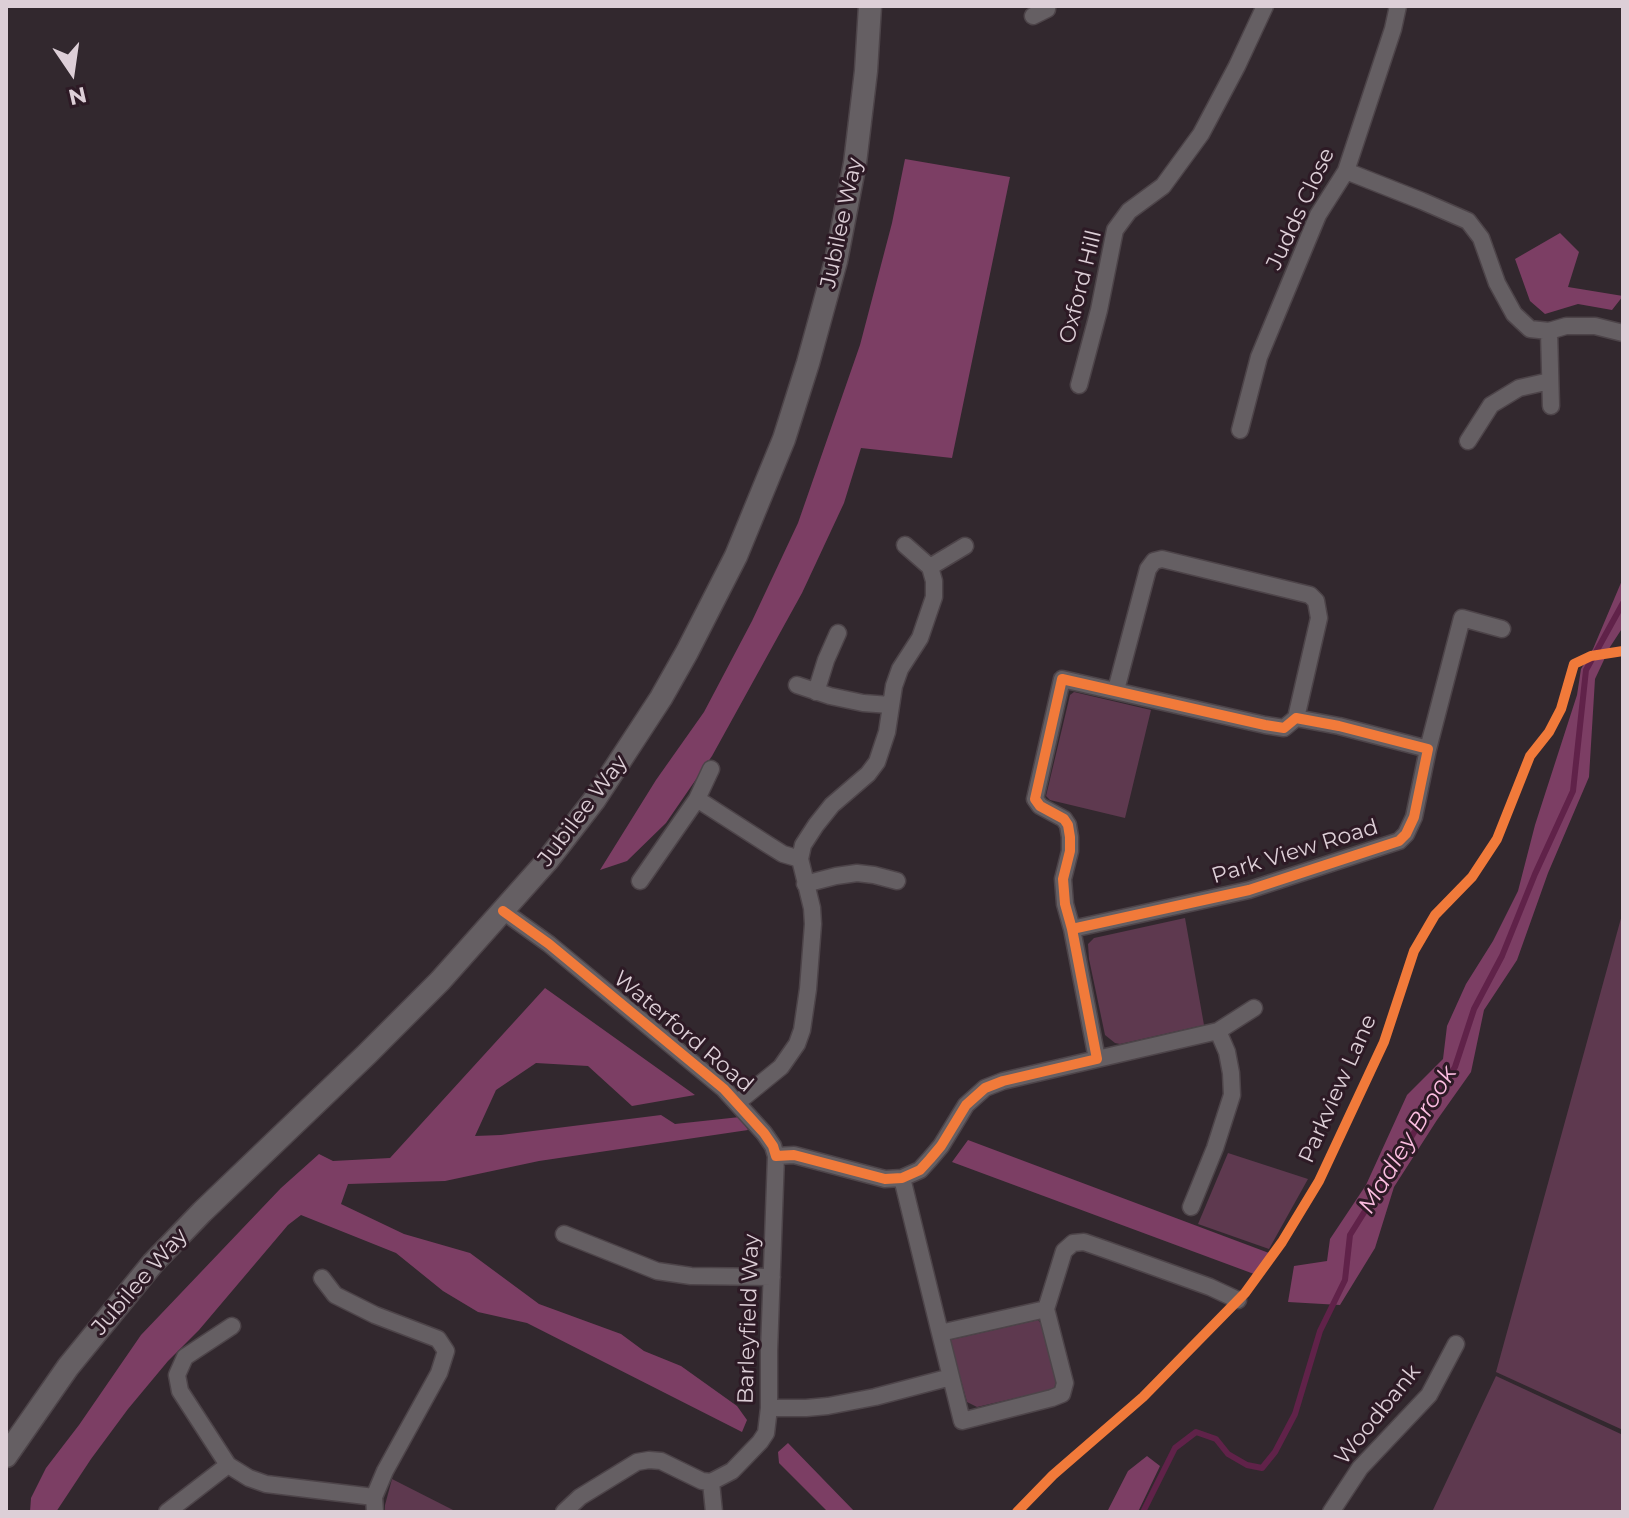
<!DOCTYPE html>
<html>
<head>
<meta charset="utf-8">
<style>
	body { margin:0 }
	#map { position:relative; width:1629px; height:1518px; overflow:hidden; background:#32282e; font-family:Montserrat,sans-serif }
	canvas { display:block }
	.frame { position:absolute; inset:0; border:8px solid #ddcfd7; pointer-events:none }
	.north { position:absolute; left:32px; top:32px; width:80px; height:80px; -webkit-text-stroke:6px #2d1a25; paint-order:stroke; rotate:167deg; font-size:22px; font-weight:700; line-height:32px; text-align:center; color:#ddcfd7 }
	.north::after { content:''; display:block; margin:auto; width:28px; height:36px; background:#ddcfd7; clip-path:polygon(50% 0,100% 100%,50% 72%,0 100%) }
</style>
</head>
<body>
<div id="map">
<canvas width="1629" height="1518"></canvas>
<div class="frame"></div>
<div class="north">N</div>
</div>
<script>
const ctx = document.querySelector('canvas').getContext('2d');
ctx.lineJoin = 'round';
function fill(path, color) { ctx.fillStyle = color; ctx.fill(path, 'evenodd'); }
const shape = rows => new Path2D(rows.map(r => 'M' + r).join(''));
function trace(path, color, width, dash) { ctx.strokeStyle = color; ctx.lineWidth = width; ctx.lineCap = dash ? 'butt' : 'round'; ctx.setLineDash(dash || []); ctx.stroke(path); }
function label(font, color, halo, rows, align = 'center') {
  ctx.font = font + ' Montserrat,sans-serif'; ctx.lineWidth = 6; ctx.setLineDash([]); ctx.textBaseline = 'middle'; ctx.strokeStyle = halo; ctx.fillStyle = color; for (const [text, x, y, turn = 0] of rows) {
    ctx.save(); ctx.translate(x, y); ctx.rotate((+turn || 0) * Math.PI / 180); ctx.textAlign = isNaN(turn) ? turn : align; if (halo) ctx.strokeText(text, 0, 0); ctx.fillText(text, 0, 0); ctx.restore();
  }
}
fill(shape([
	[1074,692,1151,710,1125,818,1050,800,1046,796,1070,695],
	[1623,911,1623,1430,1496,1372],
	[1185,918,1204,1025,1120,1044,1115,1043,1105,1035,1089,959,1088,944,1094,938],
	[1228,1153,1308,1179,1269,1249,1198,1224],
	[1038,1320,1044,1327,1057,1379,1054,1389,977,1407,967,1402,950,1340],
	[1496,1376,1623,1435,1623,1512,1432,1512],
	[392,1479,457,1512,385,1512,385,1505]
]), '#5e394f');
fill(shape([
	[905,159,1010,177,952,458,861,448,844,503,802,593,712,756,666,823,627,861,600,870,656,780,704,712,752,621,798,523,860,345,892,223],
	[1560,233,1579,252,1568,287,1623,296,1612,310,1578,304,1545,314,1530,301,1515,259],
	[1623,578,1623,627,1610,647,1595,679,1589,777,1548,873,1517,960,1484,1010,1471,1072,1437,1120,1394,1187,1375,1248,1340,1305,1288,1302,1294,1266,1327,1261,1330,1239,1366,1185,1407,1095,1443,1059,1447,1026,1466,984,1493,941,1518,891,1535,825,1577,695,1581,669,1593,649],
	[545,988,695,1095,632,1106,588,1066,536,1063,496,1090,475,1136,501,1135,661,1115,675,1124,740,1117,748,1130,539,1161,445,1181,348,1184,341,1204,404,1234,470,1253,539,1304,621,1334,644,1351,681,1366,737,1406,747,1420,742,1432,527,1323,478,1312,443,1291,396,1253,301,1215,288,1225,199,1330,168,1361,128,1409,91,1459,56,1512,30,1512,31,1498,46,1468,79,1425,141,1335,281,1188,319,1154,333,1161,390,1158],
	[968,1140,1269,1253,1254,1274,952,1162],
	[788,1443,855,1512,828,1512,779,1463,778,1452],
	[1147,1456,1160,1466,1138,1512,1107,1512,1128,1471]
]), '#7c3e64');
trace(shape([
	[1143,1512,1175,1448,1196,1432,1216,1439,1228,1454,1247,1465,1262,1468,1275,1452,1295,1414,1320,1331,1345,1280,1350,1235,1455,1067,1474,1009,1502,956,1535,874,1573,791,1586,670,1623,603]
]), '#602249', 6);
const minor = shape([
	[1033,16,1047,9,1047,6],
	[1346,171,1422,201,1468,221,1481,238,1497,283,1514,314,1530,329,1549,331,1566,326,1595,326,1623,333],
	[1549,331,1551,406],
	[1079,385,1099,310,1115,230,1129,211,1163,186,1201,134,1237,66,1265,6],
	[1240,430,1259,357,1318,215,1346,171,1393,29,1398,6],
	[1468,441,1491,405,1519,388,1550,381],
	[905,545,930,567],
	[797,685,830,696,863,703,890,705],
	[1116,690,1148,569,1154,561,1162,559,1310,595,1316,601,1319,618,1296,718],
	[816,692,826,660,838,633],
	[1428,749,1462,618,1502,629],
	[697,799,767,844,783,854,800,859],
	[640,881,697,799,711,769],
	[805,884,836,876,857,873,874,875,897,881],
	[503,911,549,944,724,1089,764,1133,773,1146,776,1156,794,1155,885,1179,902,1178,920,1170,930,1159,941,1146,966,1105,985,1088,1003,1081,1097,1059,1072,929,1065,904,1063,879,1070,851,1070,837,1068,825,1064,819,1040,806,1035,799,1062,679,1265,725,1284,728,1296,718,1339,726,1428,749,1414,817,1406,834,1399,841,1249,890,1072,929],
	[1097,1059,1218,1031,1254,1008],
	[738,1102,781,1067,797,1044,802,1030,808,989,813,924,812,908,800,859,803,845,816,825,832,805,868,774,877,762,887,732,894,686,900,669,920,638,934,597,934,581,930,567,965,546],
	[902,1178,940,1333,1046,1309,1064,1251,1073,1243,1084,1242,1107,1250,1210,1287,1238,1300],
	[1191,1207,1215,1148,1232,1095,1231,1073,1227,1052,1218,1031],
	[564,1234,657,1271,691,1276,772,1277],
	[322,1278,335,1295,375,1315,438,1339,446,1351,439,1373,385,1471,374,1497,375,1512],
	[232,1326,185,1357,177,1375,180,1391,228,1465,249,1478,266,1484,374,1497],
	[940,1333,962,1421,1052,1398,1062,1394,1065,1383,1046,1309],
	[769,1408,806,1408,828,1406,875,1397,951,1377],
	[711,1482,714,1512],
	[167,1512,228,1465],
	[564,1512,580,1497,637,1462,649,1460,661,1461,702,1481,711,1482,732,1471,760,1442,766,1433,769,1408,769,1351,776,1156],
	[1331,1512,1360,1468,1429,1395,1456,1344]
]);
const tertiary = shape([
	[6,1456,68,1367,153,1263,202,1212,366,1055,440,981,547,861,595,799,661,698,687,652,736,556,784,439,808,363,836,261,855,163,866,71,870,6]
]);
trace(minor, '#4d4449', 19);
trace(tertiary, '#4d4449', 25);
trace(minor, '#655f63', 16);
trace(tertiary, '#655f63', 22);
trace(shape([
	[503,911,549,944,724,1089,764,1133,773,1146,776,1156,794,1155,885,1179,902,1178,920,1170,930,1159,941,1146,966,1105,985,1088,1003,1081,1097,1059,1072,929,1065,904,1063,879,1070,851,1070,837,1068,825,1064,819,1040,806,1035,799,1062,679,1265,725,1284,728,1296,718,1339,726,1428,749,1414,817,1406,834,1399,841,1249,890,1072,929],
	[1017,1512,1053,1475,1143,1397,1245,1293,1282,1242,1319,1181,1384,1042,1414,951,1435,915,1472,877,1497,839,1530,756,1549,732,1561,709,1574,664,1591,656,1623,651]
]), '#f17a3a', 10);
label('22px', '#ddcfd7', '#2d1a25', [
	["Judds Close",1301,209,-65],
	["Jubilee Way",842,223,-78],
	["Oxford Hill",1081,287,-76],
	["Jubilee Way",583,811,-53],
	["Park View Road",1295,852,-17],
	["Waterford Road",683,1032,40],
	["Parkview Lane",1338,1089,-66],
	["Jubilee Way",140,1282,-49],
	["Barleyfield Way",749,1319,-88],
	["Woodbank",1378,1415,-51]
]);
label('italic 24px', '#fbbde0', '#2d1a25', [
	["Madley Brook",1408,1140,-59]
]);
</script>
</body>
</html>
